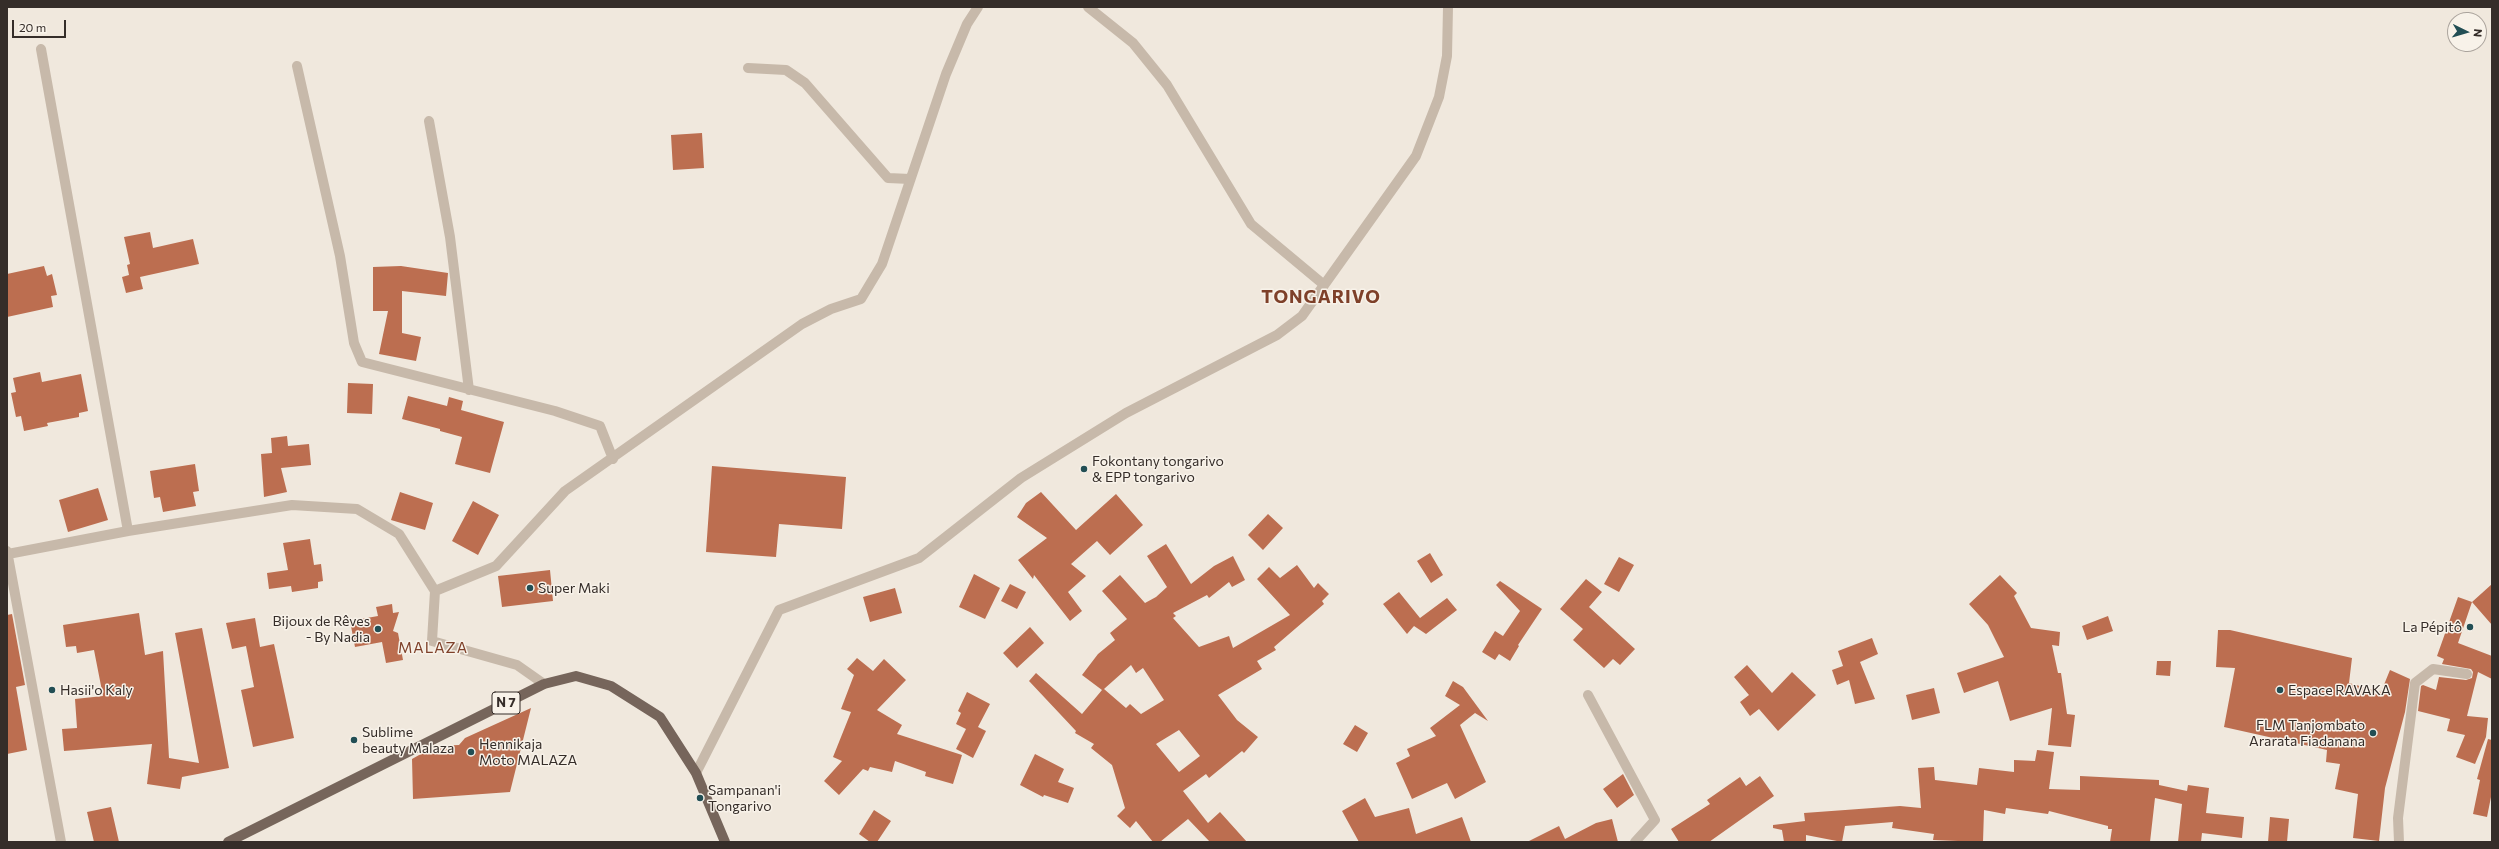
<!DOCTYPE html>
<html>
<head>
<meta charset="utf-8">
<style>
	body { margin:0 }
	#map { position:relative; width:2499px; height:849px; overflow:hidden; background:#f0e8dd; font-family:Commissioner,sans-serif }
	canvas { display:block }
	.frame { position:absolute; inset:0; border:8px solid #352d29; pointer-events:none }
	.north { position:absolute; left:2447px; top:12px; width:40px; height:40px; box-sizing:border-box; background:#f8f2e9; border:1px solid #aaa39c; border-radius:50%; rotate:95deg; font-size:11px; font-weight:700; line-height:16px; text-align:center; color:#352d29 }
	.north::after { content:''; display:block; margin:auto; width:14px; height:18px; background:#224e54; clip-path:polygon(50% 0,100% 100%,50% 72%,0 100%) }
	.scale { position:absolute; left:12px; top:20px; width:54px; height:18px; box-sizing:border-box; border:2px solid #352d29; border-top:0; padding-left:5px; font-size:12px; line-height:14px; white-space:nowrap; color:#352d29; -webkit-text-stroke:3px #f8f2e9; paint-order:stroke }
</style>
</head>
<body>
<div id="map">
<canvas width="2499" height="849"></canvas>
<div class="frame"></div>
<div class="north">N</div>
<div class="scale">20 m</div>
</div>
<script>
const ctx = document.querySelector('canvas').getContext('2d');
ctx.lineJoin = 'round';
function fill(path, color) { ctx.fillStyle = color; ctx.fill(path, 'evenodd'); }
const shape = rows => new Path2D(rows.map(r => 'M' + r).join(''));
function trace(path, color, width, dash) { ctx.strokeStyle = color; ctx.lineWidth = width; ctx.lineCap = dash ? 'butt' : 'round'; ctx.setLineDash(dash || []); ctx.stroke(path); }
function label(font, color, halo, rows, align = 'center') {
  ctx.font = font + ' Commissioner,sans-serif'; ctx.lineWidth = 3; ctx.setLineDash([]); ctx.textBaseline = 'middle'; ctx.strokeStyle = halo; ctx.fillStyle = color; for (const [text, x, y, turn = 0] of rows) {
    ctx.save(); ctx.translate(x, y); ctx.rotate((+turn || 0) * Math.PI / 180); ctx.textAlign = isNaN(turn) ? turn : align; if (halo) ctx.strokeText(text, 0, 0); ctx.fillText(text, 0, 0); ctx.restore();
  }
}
fill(shape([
	[702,133,704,168,673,170,671,135],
	[150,232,153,248,193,239,199,264,140,277,143,289,126,293,122,277,129,275,127,265,130,264,124,237],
	[44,266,47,276,52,274,57,295,51,296,53,307,7,317,7,274],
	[401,266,448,273,446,296,402,291,402,333,421,337,416,361,379,354,388,311,373,311,373,267],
	[40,372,42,382,81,374,88,411,79,413,79,417,47,423,48,426,24,431,21,416,16,417,11,393,16,392,13,378],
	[348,383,373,384,372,414,347,413],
	[408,396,447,406,449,397,463,401,461,410,504,422,490,473,455,464,462,437,440,431,440,429,402,419],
	[287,436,288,446,309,444,311,465,281,468,287,492,264,497,261,454,272,453,271,438],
	[195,464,199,491,193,492,196,506,163,512,160,497,154,498,150,471],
	[712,466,846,477,842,529,779,524,776,557,706,552],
	[98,488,108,520,68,532,59,500],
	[400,492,433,503,425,530,391,520],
	[1041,492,1076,530,1116,494,1143,525,1110,555,1097,541,1071,564,1086,576,1068,592,1082,611,1070,621,1034,575,1033,579,1018,560,1047,538,1017,517,1026,503],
	[473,501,499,515,478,555,452,541],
	[1268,514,1283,528,1263,550,1248,535],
	[310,539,314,565,321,564,323,581,318,582,318,588,292,592,291,586,269,589,267,573,288,570,283,543],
	[1166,544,1191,584,1214,566,1233,556,1245,580,1232,587,1229,582,1209,598,1207,595,1173,613,1176,616,1173,618,1199,647,1229,636,1233,648,1290,615,1257,579,1269,567,1280,578,1297,565,1314,588,1318,583,1329,594,1322,601,1324,604,1274,647,1276,650,1257,661,1262,669,1218,695,1237,720,1258,737,1244,753,1242,751,1209,778,1206,774,1183,791,1208,823,1220,812,1247,842,1210,842,1188,819,1160,842,1153,842,1136,821,1130,828,1117,816,1125,808,1112,765,1091,748,1094,744,1075,733,1076,731,1029,681,1036,673,1082,714,1102,690,1082,675,1098,654,1115,640,1110,633,1127,619,1102,591,1120,575,1145,603,1156,597,1167,587,1147,556],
	[1131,665,1136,673,1143,668,1164,700,1141,714,1130,704,1126,708,1104,689],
	[1179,730,1200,756,1179,772,1156,744],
	[1430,553,1443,575,1431,583,1417,561],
	[1619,557,1634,565,1619,592,1604,584],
	[550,570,553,601,502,607,498,576],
	[974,574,1000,588,985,619,959,607],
	[2000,575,2017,593,2014,596,2031,628,2060,632,2059,646,2052,645,2058,673,2061,673,2067,714,2075,715,2071,747,2048,745,2052,708,2010,721,1998,681,1964,693,1957,673,2004,657,1988,625,1969,604],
	[1586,579,1602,592,1589,607,1635,649,1620,665,1613,659,1604,668,1573,640,1583,629,1560,609],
	[1500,581,1542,609,1518,645,1519,646,1510,661,1499,654,1495,660,1482,652,1495,631,1503,636,1520,611,1496,585],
	[1010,584,1026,592,1017,609,1001,601],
	[2492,584,2492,625,2472,602,2458,643,2492,656,2492,679,2478,672,2467,716,2488,718,2486,737,2475,764,2456,757,2465,735,2447,731,2450,719,2418,711,2421,686,2423,685,2436,690,2439,677,2466,680,2472,678,2473,672,2471,669,2442,664,2444,659,2437,656,2458,597,2472,602],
	[895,588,902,613,870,622,863,597],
	[1399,592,1420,618,1447,598,1457,610,1426,634,1414,626,1407,634,1383,604],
	[392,604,393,613,399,612,393,631,398,633,403,660,386,663,382,642,355,647,350,621,378,616,376,607],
	[139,613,145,655,163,651,169,758,199,763,175,633,202,628,229,768,182,777,180,789,147,784,152,744,64,751,62,729,77,728,75,699,103,696,94,650,77,653,76,646,66,647,63,625],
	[12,614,25,685,16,687,27,750,7,754,7,615],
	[2108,616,2113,631,2087,640,2082,626],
	[255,618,260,647,274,644,294,738,253,747,241,690,254,687,246,646,232,649,226,623],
	[1030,627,1044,643,1017,668,1003,653],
	[2218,630,2230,630,2352,658,2349,683,2381,692,2390,670,2410,679,2405,712,2385,788,2379,841,2353,838,2358,794,2335,789,2340,764,2326,762,2327,750,2224,727,2235,668,2216,667],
	[1872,638,1878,654,1860,662,1875,699,1855,704,1849,680,1837,685,1832,670,1843,666,1838,651],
	[857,658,873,671,884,659,906,680,877,710,902,725,897,734,962,755,953,784,925,776,926,772,895,761,892,772,870,767,868,771,863,769,839,795,824,781,842,761,833,757,851,712,841,709,854,675,847,669],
	[2157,661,2171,661,2170,676,2156,675],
	[1747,665,1772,693,1792,672,1816,695,1778,731,1759,709,1750,716,1740,702,1749,695,1734,677],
	[1453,681,1463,687,1488,721,1475,713,1460,725,1486,782,1455,799,1447,783,1412,799,1396,763,1410,756,1407,749,1436,736,1430,728,1460,705,1445,696],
	[1934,688,1940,713,1912,720,1906,695],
	[967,692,990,704,978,727,986,731,973,758,956,749,966,729,956,724,961,713,958,711],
	[531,708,510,792,413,799,412,759,435,746,459,745,465,738],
	[1355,725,1368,733,1357,752,1343,744],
	[2488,739,2492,740,2492,792,2487,817,2473,814,2480,780,2477,779],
	[2037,750,2054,752,2049,789,2080,790,2080,776,2159,780,2159,785,2187,791,2188,785,2209,788,2206,813,2244,817,2242,838,2202,833,2201,842,2178,842,2182,804,2155,798,2150,842,2110,842,2112,829,2108,829,2108,826,2049,811,2048,814,2006,808,2005,814,1984,810,1983,842,1933,840,1934,834,1892,828,1893,822,1845,826,1842,842,1806,835,1806,842,1784,842,1782,830,1773,828,1773,825,1805,821,1804,813,1900,806,1921,808,1918,768,1934,767,1935,780,1977,785,1979,768,2014,772,2014,760,2035,761],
	[1035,754,1064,769,1058,782,1074,788,1068,803,1044,795,1043,797,1020,785],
	[1623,774,1634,795,1617,808,1603,789],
	[1760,776,1774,796,1709,842,1679,842,1671,829,1710,804,1707,800,1740,777,1746,786],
	[1365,798,1375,817,1409,808,1416,834,1462,817,1471,842,1359,842,1342,811],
	[111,807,119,842,94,842,87,812],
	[874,810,891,821,877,842,870,842,859,834],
	[2270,817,2289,819,2287,842,2268,842],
	[1612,819,1618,842,1527,842,1559,826,1565,839,1596,823]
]), '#bc6e50');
trace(shape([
	[1088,7,1133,43,1167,85,1251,224,1323,284],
	[297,66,340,256,354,343,362,362,555,411,600,426,613,459],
	[748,68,786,70,805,83,888,178,910,179],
	[429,121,450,237,469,390],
	[128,531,292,505,357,509,399,534,435,591,432,641,517,665,544,684],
	[7,551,61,842],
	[8,554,128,531,41,49],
	[435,591,496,566,565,491,802,324,831,309,861,299,882,264,946,74,967,24,978,7],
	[1588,695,1655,820,1635,842],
	[696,773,779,610,919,558,1021,478,1126,413,1277,335,1302,316,1416,156,1439,97,1447,56,1448,7],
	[2399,842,2398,818,2415,683,2433,669,2467,674]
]), '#c7b9aa', 10);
trace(shape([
	[228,842,544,684,576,676,611,686,660,717,696,773,725,842]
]), '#76655b', 10);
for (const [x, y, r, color] of [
	[1084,469,4,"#224e54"],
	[530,588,4,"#224e54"],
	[2470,627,4,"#224e54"],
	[378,629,4,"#224e54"],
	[52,690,4,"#224e54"],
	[2280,690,4,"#224e54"],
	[2373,733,4,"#224e54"],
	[354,740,4,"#224e54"],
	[471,752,4,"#224e54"],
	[700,798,4,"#224e54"]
]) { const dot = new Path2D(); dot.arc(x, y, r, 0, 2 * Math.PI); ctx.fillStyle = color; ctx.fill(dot); trace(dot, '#f8f2e9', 1.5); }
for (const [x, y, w] of [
	[506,703,28]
]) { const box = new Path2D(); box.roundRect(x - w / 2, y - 11, w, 22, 3); ctx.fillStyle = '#f8f2e9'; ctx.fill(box); trace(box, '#352d29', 1); }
label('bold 13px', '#352d29', null, [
	["N 7",506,703]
]);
label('14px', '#352d29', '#f8f2e9', [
	["Fokontany tongarivo",1092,461],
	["& EPP tongarivo",1092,477],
	["Super Maki",538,588],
	["Bijoux de Rêves",370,621,"right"],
	["- By Nadia",370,637,"right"],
	["La Pépitô",2462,627,"right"],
	["Hasii'o Kaly",60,690],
	["Espace RAVAKA",2288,690],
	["FLM Tanjombato",2365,725,"right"],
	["Ararata Fiadanana",2365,741,"right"],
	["Sublime",362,732],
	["beauty Malaza",362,748],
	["Hennikaja",479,744],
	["Moto MALAZA",479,760],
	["Sampanan'i",708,790],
	["Tongarivo",708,806]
], 'left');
ctx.letterSpacing = '1px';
label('15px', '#7e4029', '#f8f2e9', [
	["MALAZA",433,648]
]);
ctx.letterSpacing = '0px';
ctx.letterSpacing = '1px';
label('bold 18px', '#7e4029', '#f8f2e9', [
	["TONGARIVO",1321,297]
]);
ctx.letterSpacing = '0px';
</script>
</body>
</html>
